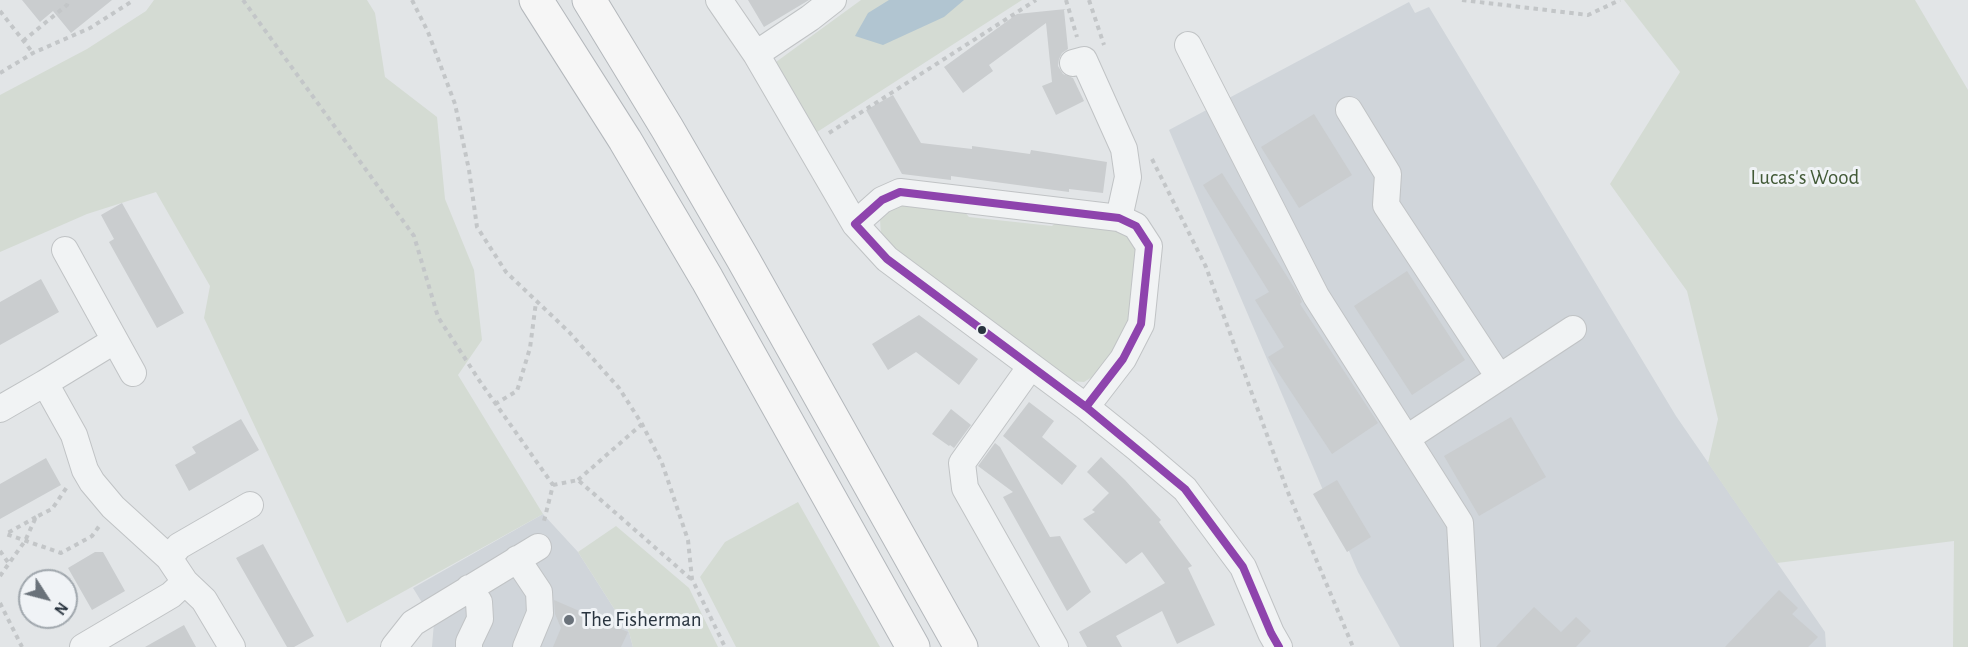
<!DOCTYPE html>
<html>
<head>
<meta charset="utf-8">
<style>
	body { margin:0 }
	#map { position:relative; width:1968px; height:647px; overflow:hidden; background:#e2e5e7; font-family:"Alegreya Sans",sans-serif }
	canvas { display:block }
	.north { position:absolute; left:18px; top:569px; width:60px; height:60px; box-sizing:border-box; background:#f0f3f6; border:2px solid #a0a7ad; border-radius:50%; rotate:126deg; font-size:16px; font-weight:700; line-height:24px; text-align:center; color:#29343f }
	.north::after { content:''; display:block; margin:auto; width:21px; height:27px; background:#6a727a; clip-path:polygon(50% 0,100% 100%,50% 72%,0 100%) }
</style>
</head>
<body>
<div id="map">
<canvas width="1968" height="647"></canvas>
<div class="north">N</div>
</div>
<script>
const ctx = document.querySelector('canvas').getContext('2d');
ctx.lineJoin = 'round';
function fill(path, color) { ctx.fillStyle = color; ctx.fill(path, 'evenodd'); }
const shape = rows => new Path2D(rows.map(r => 'M' + r).join(''));
function trace(path, color, width, dash) { ctx.strokeStyle = color; ctx.lineWidth = width; ctx.lineCap = dash ? 'butt' : 'round'; ctx.setLineDash(dash || []); ctx.stroke(path); }
function label(font, color, halo, rows, align = 'center') {
  ctx.font = font + ' "Alegreya Sans",sans-serif'; ctx.lineWidth = 6; ctx.setLineDash([]); ctx.textBaseline = 'middle'; ctx.strokeStyle = halo; ctx.fillStyle = color; for (const [text, x, y, turn = 0] of rows) {
    ctx.save(); ctx.translate(x, y); ctx.rotate((+turn || 0) * Math.PI / 180); ctx.textAlign = isNaN(turn) ? turn : align; if (halo) ctx.strokeText(text, 0, 0); ctx.fillText(text, 0, 0); ctx.restore();
  }
}
fill(shape([
	[1409,2,1415,13,1429,7,1676,416,1825,632,1826,647,1400,647,1358,572,1169,130],
	[543,514,578,552,629,632,633,647,432,647,434,622,413,588]
]), '#d0d5da');
fill(shape([
	[154,0,367,0,375,13,385,77,437,117,445,199,474,270,482,340,458,375,543,514,347,623,204,318,210,286,156,192,87,214,0,252,0,95,87,49,146,11],
	[861,0,1022,0,814,134,776,62],
	[1624,0,1915,0,1968,90,1968,647,1953,647,1954,541,1777,563,1708,463,1718,419,1687,291,1610,184,1680,72],
	[902,202,962,209,969,217,1052,226,1060,219,1125,230,1138,252,1131,316,1117,348,1097,374,1084,382,1070,381,893,251,881,237,880,219,885,211],
	[798,502,880,647,736,647,700,577,725,542],
	[616,526,689,588,718,647,633,647,629,632,578,552]
]), '#d4dbd3');
fill(shape([
	[889,0,964,0,944,17,883,45,855,36,868,13]
]), '#b1c5d1');
fill(shape([
	[22,0,112,0,71,33,53,11,40,22],
	[748,0,809,0,764,27],
	[1066,9,1064,10,1068,49,1062,53,1059,59,1058,66,1063,74,1073,78,1084,101,1056,115,1042,86,1052,82,1046,23,989,65,993,71,963,93,944,67,1017,14],
	[893,95,921,143,972,149,972,146,1030,154,1031,150,1107,162,1103,193,1069,189,1069,192,951,176,951,180,902,174,866,110],
	[1314,114,1352,175,1299,208,1261,147],
	[1222,173,1300,297,1302,302,1300,304,1378,423,1332,454,1268,357,1284,347,1255,300,1269,292,1203,185],
	[122,203,184,313,157,328,109,242,114,239,101,215],
	[1407,271,1465,360,1412,395,1354,306],
	[41,279,59,312,0,345,0,302],
	[919,315,978,359,959,385,916,352,888,370,872,344],
	[1029,402,1054,421,1042,437,1077,466,1062,485,1003,436],
	[951,409,971,425,954,448,950,445,949,446,932,434],
	[1511,417,1546,477,1479,516,1444,456],
	[241,419,259,450,189,491,175,465,196,453,192,447],
	[995,443,1000,447,1050,537,1060,536,1091,592,1067,611,1003,497,1013,492,978,466],
	[1101,457,1125,480,1161,520,1159,522,1192,566,1188,568,1215,625,1177,644,1162,611,1116,636,1122,647,1087,647,1079,632,1165,583,1142,552,1126,564,1083,519,1095,512,1092,510,1109,493,1087,472],
	[46,458,61,485,0,519,0,484],
	[1337,480,1371,537,1347,552,1313,494],
	[263,544,314,636,294,647,287,647,236,558],
	[95,552,103,552,125,591,92,610,68,568],
	[1779,590,1798,608,1792,614,1818,637,1808,647,1725,647],
	[554,600,628,632,621,647,553,647,561,628,555,614],
	[1534,607,1561,632,1576,617,1591,631,1576,647,1496,647],
	[184,625,196,647,145,647]
]), '#cacdcf');
const minor = shape([
	[719,0,756,54,855,224,887,259,1086,407,1137,448,1185,489,1243,567,1271,633,1279,647],
	[1188,45,1316,296,1460,523,1467,647],
	[756,54,810,18,833,0],
	[1073,63,1084,60,1124,149,1128,177,1119,218],
	[1349,110,1388,174,1386,205,1499,377],
	[855,224,882,200,900,192,1119,218,1136,226,1149,246,1141,324,1123,359,1086,407],
	[65,250,133,373],
	[114,341,45,383,74,435,85,470,92,482,113,507,169,558,185,582,204,600,232,647],
	[1031,366,962,463,965,488,1055,647],
	[0,409,45,383],
	[1407,438,1573,329],
	[169,558,179,546,250,505],
	[517,559,539,592,540,613,526,647],
	[469,588,479,602,480,619,469,642,469,647],
	[83,647,171,595,185,582],
	[394,647,413,623,538,547]
]);
const highway = shape([
	[536,0,625,140,707,279,913,647],
	[589,0,667,128,743,259,961,647]
]);
trace(minor, '#c0c3c5', 28);
trace(highway, '#b4b8bc', 35);
trace(shape([
	[243,0,414,236,438,317,481,383,553,485,543,525],
	[412,0,428,32,455,104,469,170,477,227,506,272,569,332,619,388,642,424,662,463,688,540,692,579,725,647],
	[1066,0,1077,37],
	[1089,0,1104,45],
	[1462,0,1588,15,1620,0],
	[0,11,33,53],
	[23,41,67,5,69,0],
	[0,73,33,53,90,28,134,0],
	[829,133,1036,0],
	[1152,159,1206,267,1287,490,1353,647],
	[495,404,517,391,530,348,536,302],
	[578,480,642,424],
	[553,485,578,480,691,579],
	[36,517,6,534,61,553,92,536,100,525],
	[0,551,10,565],
	[0,576,25,541,36,517,52,509,67,487],
	[0,603,22,647]
]), '#c3c6c8', 4, [4.5, 4.5]);
trace(minor, '#f1f3f4', 26);
trace(highway, '#f6f6f6', 33);
trace(shape([
	[855,224,887,259,1086,407,1185,489,1243,567,1271,633,1279,647],
	[855,224,882,200,900,192,1119,218,1136,226,1149,246,1141,324,1123,359,1086,407]
]), '#8e44ad', 8);
for (const [x, y, r, color] of [
	[982,330,5,"#29343f"],
	[569,620,6,"#6a727a"]
]) { const dot = new Path2D(); dot.arc(x, y, r, 0, 2 * Math.PI); ctx.fillStyle = color; ctx.fill(dot); trace(dot, '#f0f3f6', 2); }
label('21px', '#425a37', '#f0f3f6', [
	["Lucas's Wood",1805,178]
]);
label('21px', '#29343f', '#f0f3f6', [
	["The Fisherman",581,620]
], 'left');
</script>
</body>
</html>
